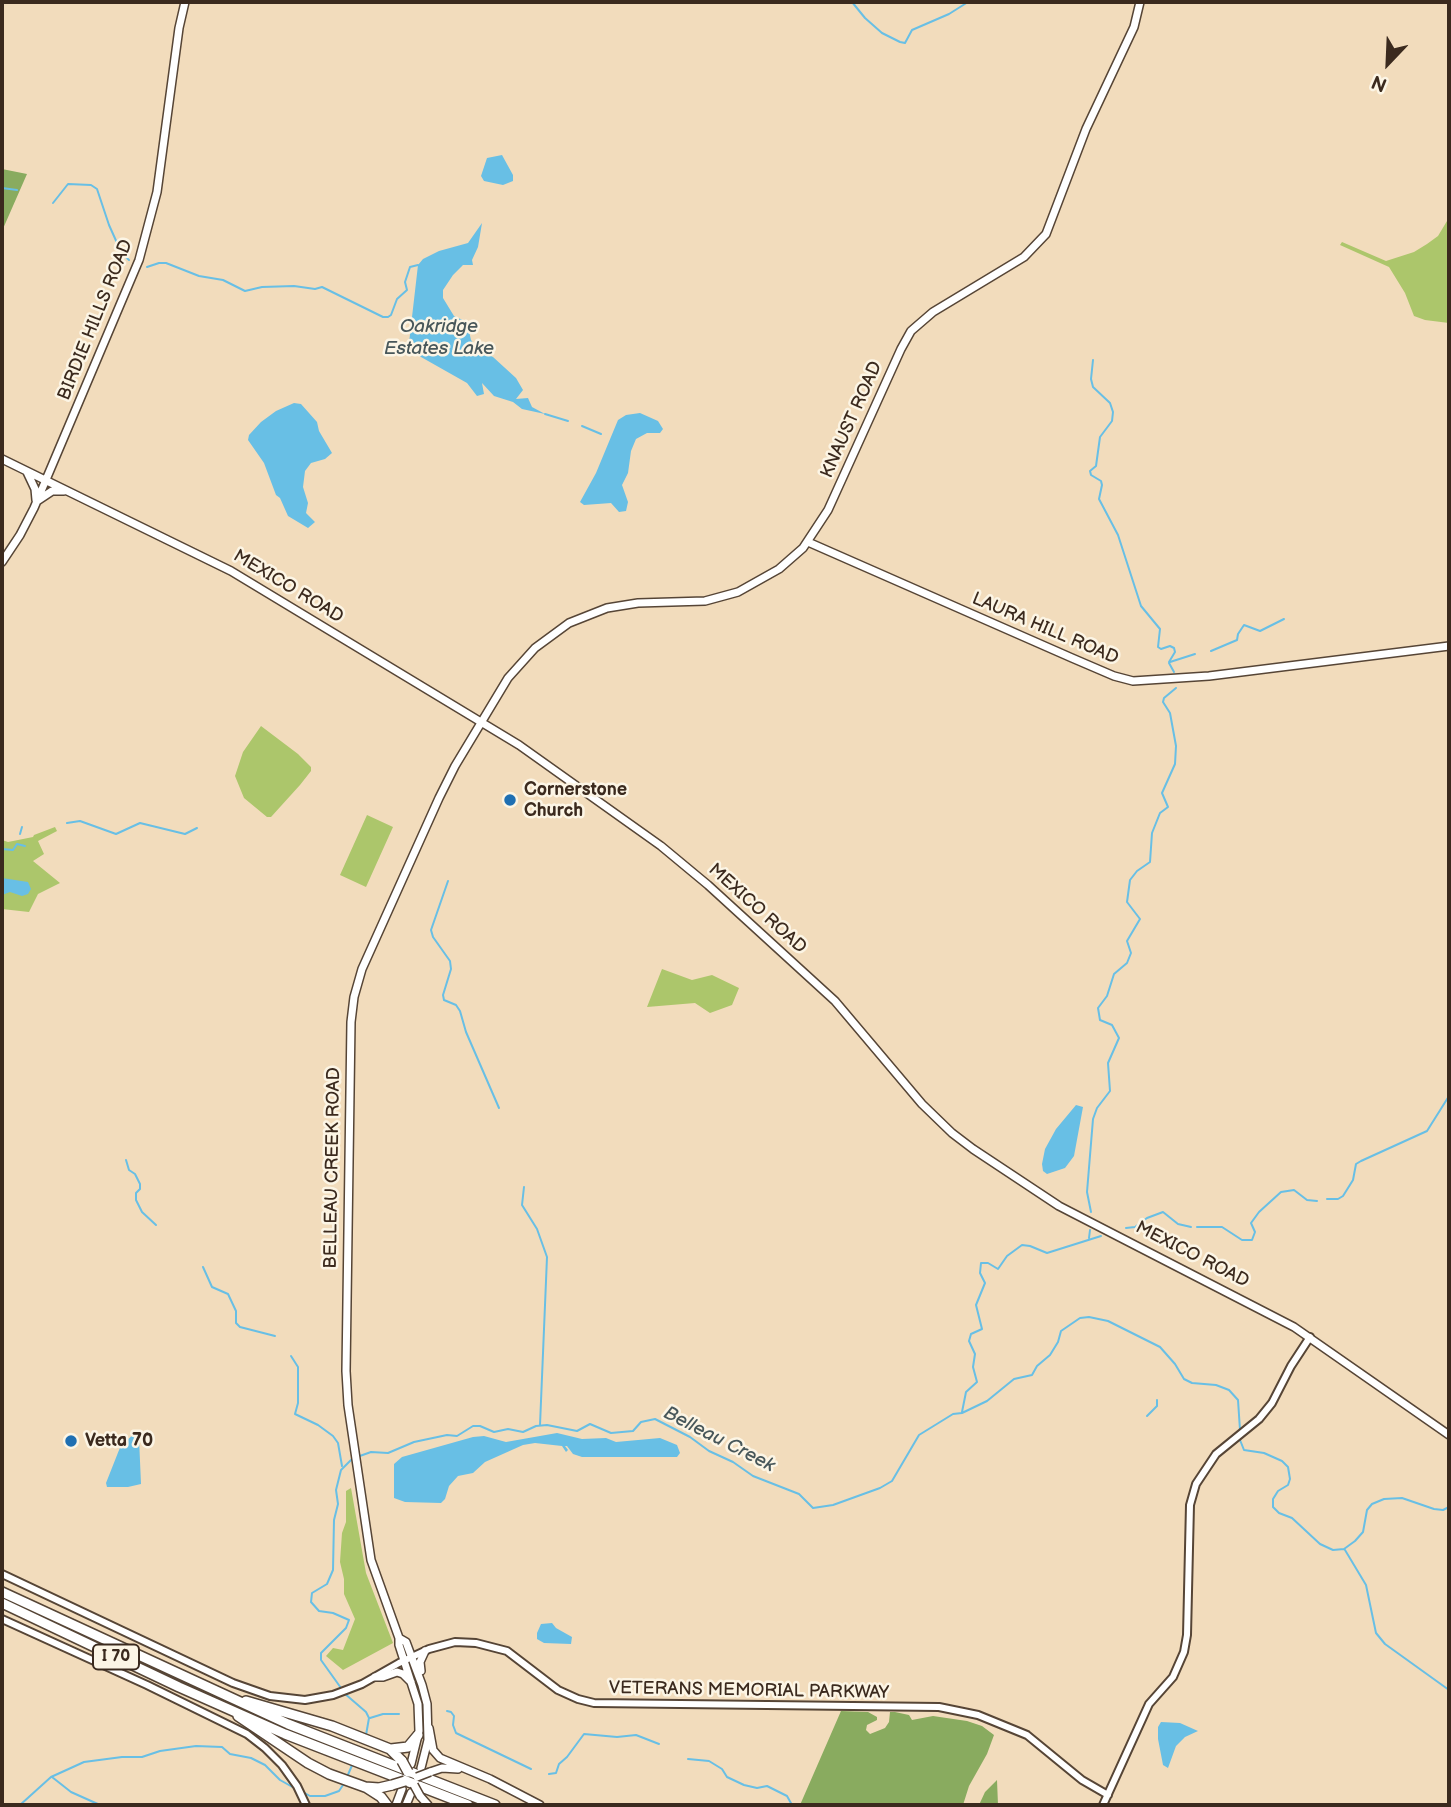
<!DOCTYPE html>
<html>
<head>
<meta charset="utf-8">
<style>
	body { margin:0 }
	#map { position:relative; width:1451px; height:1807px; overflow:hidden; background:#f2dcbc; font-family:"Balsamiq Sans",sans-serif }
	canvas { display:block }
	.frame { position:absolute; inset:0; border:4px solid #3b2a1e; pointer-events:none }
	.north { position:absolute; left:1353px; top:28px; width:70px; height:70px; -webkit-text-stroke:5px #fcf5e5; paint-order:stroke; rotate:203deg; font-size:19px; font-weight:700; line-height:28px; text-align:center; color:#3b2a1e }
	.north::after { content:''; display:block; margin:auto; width:24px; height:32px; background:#3b2a1e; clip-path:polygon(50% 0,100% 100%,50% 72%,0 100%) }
</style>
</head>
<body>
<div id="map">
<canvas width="1451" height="1807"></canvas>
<div class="frame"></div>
<div class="north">N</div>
</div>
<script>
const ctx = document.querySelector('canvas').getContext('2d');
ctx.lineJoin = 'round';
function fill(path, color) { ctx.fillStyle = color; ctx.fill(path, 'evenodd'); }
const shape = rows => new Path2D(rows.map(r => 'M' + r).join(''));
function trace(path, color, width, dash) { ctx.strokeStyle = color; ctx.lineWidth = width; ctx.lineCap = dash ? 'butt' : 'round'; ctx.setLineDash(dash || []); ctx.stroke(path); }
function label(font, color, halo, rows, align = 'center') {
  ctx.font = font + ' "Balsamiq Sans",sans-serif'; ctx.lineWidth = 5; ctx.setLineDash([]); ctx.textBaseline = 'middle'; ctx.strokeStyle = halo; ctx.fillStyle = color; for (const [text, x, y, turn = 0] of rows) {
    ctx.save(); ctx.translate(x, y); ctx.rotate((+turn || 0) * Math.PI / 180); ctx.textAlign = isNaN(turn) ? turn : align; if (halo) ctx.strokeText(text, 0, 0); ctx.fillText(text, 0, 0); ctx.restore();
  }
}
fill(shape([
	[1447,221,1449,222,1449,323,1425,320,1414,316,1405,293,1389,267,1340,245,1342,242,1386,261,1414,252,1427,244,1438,236],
	[261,726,298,754,311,767,311,771,300,785,271,817,267,817,244,798,235,776,243,752],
	[367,815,393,827,366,887,340,875],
	[55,827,57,831,38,841,44,854,33,861,60,883,38,894,29,912,2,909,2,840,8,842,33,837,34,835],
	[662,969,692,980,712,975,739,988,732,1005,710,1013,695,1003,647,1007],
	[351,1488,366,1573,393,1643,343,1670,326,1656,333,1648,343,1650,355,1619,344,1594,344,1579,340,1562,342,1533,346,1522,346,1491]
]), '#acc66b');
fill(shape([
	[2,169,27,174,2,231],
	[841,1711,868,1712,877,1717,877,1720,867,1725,866,1730,870,1734,885,1728,889,1722,890,1712,895,1712,909,1715,912,1720,933,1716,967,1721,982,1726,994,1735,987,1754,969,1786,963,1805,800,1805],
	[997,1780,998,1805,979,1805,985,1792]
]), '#89ab5f');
fill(shape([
	[502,155,513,175,513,181,503,185,484,181,481,176,487,158],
	[482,223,478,247,472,260,473,265,463,265,453,275,443,290,443,298,454,316,467,322,471,340,479,351,493,357,516,378,523,390,516,399,528,398,532,407,545,414,522,409,513,402,494,396,482,383,484,394,477,396,467,383,421,357,413,351,409,343,418,265,423,259,439,251,468,243],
	[294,403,301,404,317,422,319,431,332,453,325,459,311,463,305,471,303,487,308,503,306,513,315,522,308,528,288,516,280,498,276,495,264,463,248,440,249,435,261,422,276,411],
	[640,413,658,421,663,429,660,433,647,433,636,439,631,451,628,473,622,485,628,502,626,511,619,512,611,503,584,505,580,502,596,473,618,420,626,415],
	[2,878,28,882,31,889,28,894,22,896,10,892,2,895],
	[1076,1105,1083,1107,1074,1156,1065,1168,1047,1174,1043,1171,1042,1164,1045,1149,1056,1129],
	[557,1433,582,1439,606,1438,616,1442,660,1438,677,1445,680,1453,677,1457,582,1457,573,1454,567,1446,565,1446,568,1450,566,1452,562,1446,535,1443,523,1445,485,1462,473,1473,458,1476,449,1486,445,1499,441,1503,405,1502,394,1498,394,1464,402,1457,473,1437,484,1436,506,1442],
	[133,1435,139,1438,141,1484,128,1487,107,1487,106,1483,121,1445],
	[552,1623,556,1628,572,1637,571,1644,544,1643,537,1639,537,1633,541,1624],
	[1161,1722,1180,1723,1198,1731,1185,1737,1176,1746,1168,1768,1163,1765,1158,1739,1158,1727]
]), '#68bfe5');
trace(shape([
	[852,2,865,18,882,33,900,42,905,43,912,30,949,14,968,2],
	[2,188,17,190],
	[53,203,68,184,91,185,97,189,109,225,122,254,129,260],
	[147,267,159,263,166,263,199,276,223,280,245,291,262,287,294,286,315,289,322,287,383,317,388,317,391,315,397,299,407,290,405,282,410,267,418,265],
	[1093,360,1091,379,1093,387,1110,403,1113,412,1112,421,1100,437,1096,466,1090,471,1091,475,1101,481,1102,485,1099,499,1118,535,1141,606,1160,629,1158,647,1161,649,1170,646,1174,648,1175,652,1169,662],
	[545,414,568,421],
	[582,426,601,434],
	[1211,651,1237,640,1238,634,1244,625,1260,631,1284,619],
	[1170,662,1195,654],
	[1169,663,1174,672],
	[67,823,80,821,116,834,140,823,185,834,197,828],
	[20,834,22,827],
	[2,849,13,850,17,844,25,846],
	[448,881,431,930,433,937,450,961,451,969,443,995,444,1000,456,1005,460,1011,466,1032,499,1108],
	[126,1160,129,1170,135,1174,140,1184,140,1189,136,1193,136,1200,142,1212,156,1225],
	[524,1187,522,1205,537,1229,547,1257,540,1425],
	[1327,1199,1338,1199,1343,1196,1353,1180,1356,1164,1361,1161,1427,1131,1449,1096],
	[1091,1212,1087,1192,1093,1119,1097,1108,1110,1091,1108,1063,1119,1038,1112,1025,1100,1020,1098,1008,1107,996,1114,974,1127,963,1131,953,1127,941,1140,919,1127,902,1130,880,1137,871,1150,862,1152,833,1160,813,1168,807,1162,793,1175,764,1176,746,1170,713,1163,702,1164,698,1176,688],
	[1197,1227,1222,1227,1242,1240,1252,1240,1255,1232,1251,1223,1259,1212,1281,1192,1294,1190,1307,1200,1317,1201],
	[1126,1228,1135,1227,1147,1218,1163,1212,1178,1224,1191,1227],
	[1089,1238,1090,1230],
	[203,1267,212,1287,228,1294,236,1311,236,1323,240,1327,275,1336],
	[291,1356,298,1367,298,1403,295,1414,318,1425,333,1436,338,1443,342,1466],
	[962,1412,966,1392,977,1382,973,1367,975,1354,969,1341,971,1334,982,1329,976,1305,985,1283,980,1273,981,1263,988,1263,998,1269,1007,1256,1022,1245,1030,1246,1047,1253,1101,1236],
	[1147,1416,1157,1406,1157,1400],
	[1240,1440,1244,1450,1264,1453,1282,1461,1288,1467,1290,1479,1288,1485,1278,1491,1273,1499,1273,1507,1279,1513,1292,1518,1320,1544,1333,1550,1344,1549,1355,1541,1363,1532,1367,1510,1372,1504,1384,1499,1402,1498,1434,1509,1443,1510,1449,1507],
	[357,1457,371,1452,388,1453,414,1442,447,1435,457,1436,473,1426,480,1426,494,1432,508,1429,523,1432,536,1426,547,1425,577,1431,590,1424,611,1433,633,1431,641,1422,655,1419,690,1437,709,1451,733,1462,753,1476,799,1494,813,1508,833,1505,880,1488,892,1481,919,1435,953,1414,962,1413,987,1401,1014,1379,1032,1375,1037,1366,1050,1355,1058,1342,1061,1331,1080,1318,1089,1317,1108,1321,1160,1347,1175,1364,1184,1379,1192,1383,1216,1385,1229,1390,1238,1400,1240,1430],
	[1345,1550,1366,1585,1376,1633,1385,1644,1449,1690],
	[341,1688,321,1660,321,1653,346,1628,349,1620,333,1613,319,1611,311,1602,312,1593,327,1584,333,1570,334,1520,338,1504,336,1490,341,1470,352,1459],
	[344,1693,366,1712,369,1718,366,1735],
	[447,1711,451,1712,454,1716,453,1725,456,1733,531,1769],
	[370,1718,383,1714,399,1714],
	[688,1759,709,1761,722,1769,727,1777,744,1785,757,1788,767,1786,787,1796,792,1805],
	[549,1774,556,1773,559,1764,567,1757,584,1734,617,1737,636,1735,659,1744],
	[52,1777,71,1792,100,1805],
	[347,1777,353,1763],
	[301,1791,310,1796,325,1796,339,1791,345,1782],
	[20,1805,51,1777,84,1762,122,1757,142,1757,160,1751,196,1746,222,1747,230,1754,251,1758,265,1765,280,1780,296,1789]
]), '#68bfe5', 2);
const minor = shape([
	[2,1574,233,1683,270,1696,305,1700,333,1695,362,1684,399,1663,429,1649,455,1642,476,1643,507,1651,558,1690,578,1699,594,1703,939,1707,978,1715,1027,1735,1082,1780,1108,1795],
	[2,1619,147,1685,247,1734,265,1748,282,1765,297,1786,306,1805],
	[1103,1805,1149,1704,1173,1677,1184,1652,1187,1635,1190,1505,1196,1484,1216,1454,1259,1419,1272,1403,1291,1366,1310,1337]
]);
const major = shape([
	[2,459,231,571,519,745,661,846,708,885,835,1001,922,1104,952,1133,973,1149,1059,1206,1294,1327,1449,1435],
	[27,472,35,489,36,500],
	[37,501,52,491,64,491],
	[808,542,1072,658,1114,676,1133,681,1209,676,1449,646],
	[2,562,20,535,34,508,139,260,157,192,179,28,185,2],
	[399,1638,406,1642,422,1685,427,1704,428,1740,421,1768],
	[421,1671,420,1662,425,1651],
	[375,1677,383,1677,397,1672,403,1674,411,1682],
	[429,1728,433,1750,440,1758,490,1779,540,1805],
	[411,1764,419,1731,418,1704,399,1645,399,1638,371,1560,348,1405,346,1371,351,1022,354,997,362,969,439,798,455,766,508,678,535,648,569,623,607,608,638,603,705,601,738,592,779,569,803,548,828,510,901,349,911,331,933,312,1024,257,1046,234,1086,129,1134,27,1140,2],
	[430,1772,442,1768,458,1769],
	[420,1796,428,1805],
	[396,1805,402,1789],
	[406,1805,411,1793]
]);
const highway = shape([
	[2,1592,288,1724,495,1805],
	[2,1603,179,1687,285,1734,468,1805],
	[246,1701,332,1726,390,1749,402,1761],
	[238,1716,308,1763,329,1774,365,1787,379,1788,392,1785],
	[391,1749,408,1747,418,1735],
	[367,1788,381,1797,387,1805]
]);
trace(minor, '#564536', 10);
trace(major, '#564536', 10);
trace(highway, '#564536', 12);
trace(minor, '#fff', 6);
trace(major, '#fff', 7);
trace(highway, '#fff', 9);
const majorBridge = shape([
	[417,1777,430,1772],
	[414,1785,420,1796]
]);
const highwayBridge = shape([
	[402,1761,408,1772],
	[392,1785,405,1781]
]);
trace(majorBridge, '#564536', 10, []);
trace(highwayBridge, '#564536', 12, []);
trace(majorBridge, '#fff', 7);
trace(highwayBridge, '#fff', 9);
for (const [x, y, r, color] of [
	[510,800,7,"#1f6fb2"],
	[71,1441,7,"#1f6fb2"]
]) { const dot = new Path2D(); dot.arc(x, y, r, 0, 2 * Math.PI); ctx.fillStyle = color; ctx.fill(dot); trace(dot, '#fcf5e5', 2.5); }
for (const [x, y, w] of [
	[116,1657,46]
]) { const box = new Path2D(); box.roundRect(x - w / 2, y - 12.5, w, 25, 5); ctx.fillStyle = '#fcf5e5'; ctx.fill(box); trace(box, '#3b2a1e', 2); }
label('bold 16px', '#3b2a1e', null, [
	["I 70",116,1657]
]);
label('18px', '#3b2a1e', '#fcf5e5', [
	["BIRDIE HILLS ROAD",96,320,-68],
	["KNAUST ROAD",852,420,-66],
	["MEXICO ROAD",288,587,31],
	["LAURA HILL ROAD",1045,629,23],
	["MEXICO ROAD",757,909,42],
	["BELLEAU CREEK ROAD",333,1168,-89],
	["MEXICO ROAD",1192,1255,27],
	["VETERANS MEMORIAL PARKWAY",749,1691,1]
]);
label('bold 18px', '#3b2a1e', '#fcf5e5', [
	["Cornerstone",524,790],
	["Church",524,811],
	["Vetta 70",85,1441]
], 'left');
label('italic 19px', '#48575a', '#fcf5e5', [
	["Oakridge",439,327],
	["Estates Lake",439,349],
	["Belleau Creek",719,1440,27]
]);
</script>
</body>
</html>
